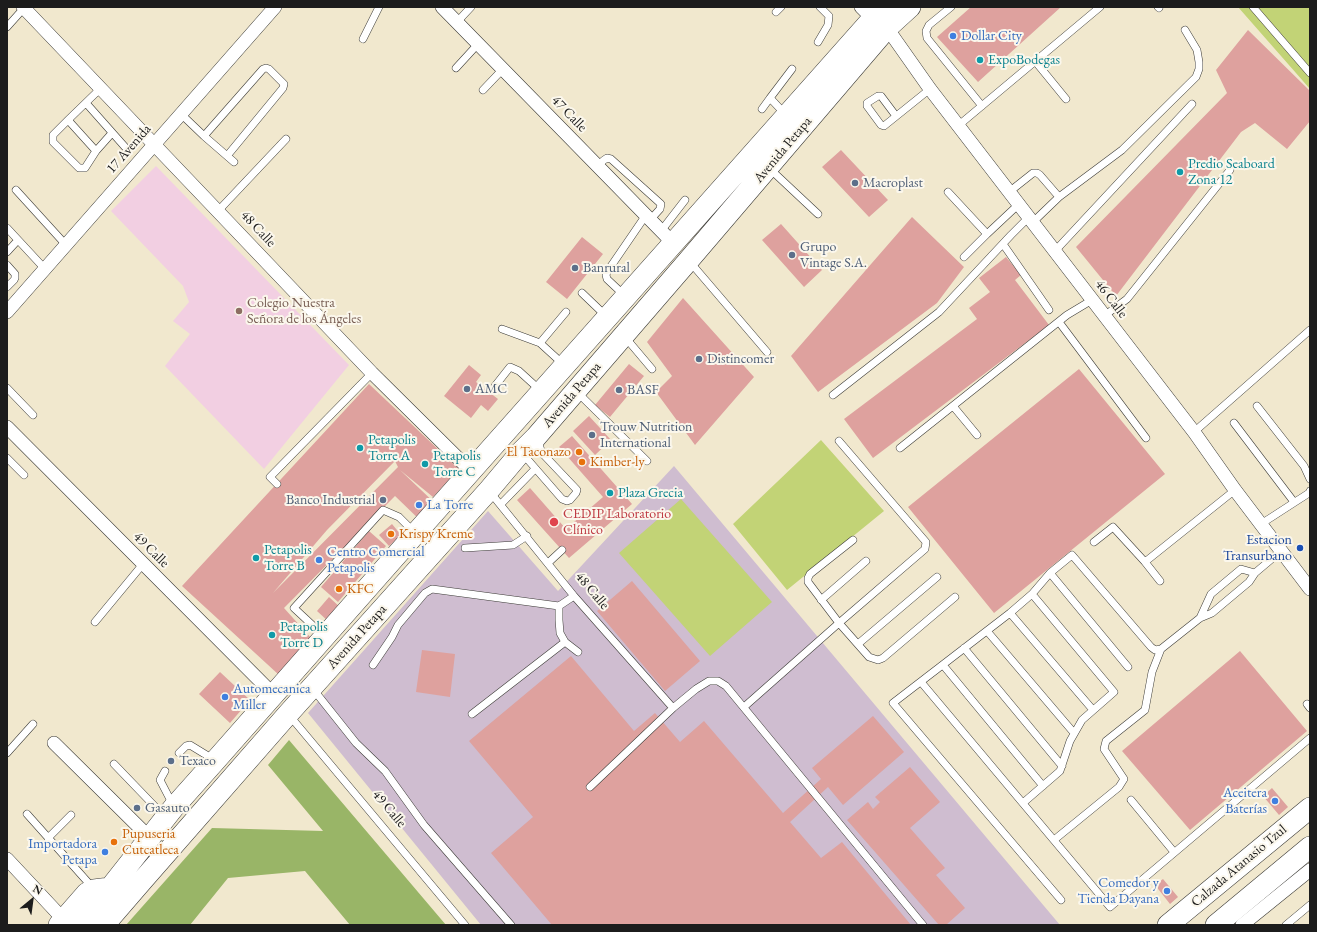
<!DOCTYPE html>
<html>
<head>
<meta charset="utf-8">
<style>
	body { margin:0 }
	#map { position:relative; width:1317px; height:932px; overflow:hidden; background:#f1e8ce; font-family:"EB Garamond",serif }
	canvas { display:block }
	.frame { position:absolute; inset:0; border:8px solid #1c1c1c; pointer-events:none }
	.north { position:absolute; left:12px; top:880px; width:40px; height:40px; -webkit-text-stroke:3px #fbf7ec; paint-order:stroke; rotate:29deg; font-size:11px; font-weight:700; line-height:16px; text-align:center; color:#1c1c1c }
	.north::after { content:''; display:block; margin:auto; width:14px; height:18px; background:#1c1c1c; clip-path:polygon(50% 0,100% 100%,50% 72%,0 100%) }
</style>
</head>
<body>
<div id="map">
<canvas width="1317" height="932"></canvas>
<div class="frame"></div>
<div class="north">N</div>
</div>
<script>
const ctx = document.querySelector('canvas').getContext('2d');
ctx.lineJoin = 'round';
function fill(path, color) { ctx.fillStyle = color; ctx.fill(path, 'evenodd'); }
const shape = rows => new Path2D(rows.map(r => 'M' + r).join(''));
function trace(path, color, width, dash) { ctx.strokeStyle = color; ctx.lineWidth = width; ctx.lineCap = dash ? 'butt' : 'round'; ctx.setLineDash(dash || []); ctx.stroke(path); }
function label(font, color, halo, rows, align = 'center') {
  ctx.font = font + ' "EB Garamond",serif'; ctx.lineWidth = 4; ctx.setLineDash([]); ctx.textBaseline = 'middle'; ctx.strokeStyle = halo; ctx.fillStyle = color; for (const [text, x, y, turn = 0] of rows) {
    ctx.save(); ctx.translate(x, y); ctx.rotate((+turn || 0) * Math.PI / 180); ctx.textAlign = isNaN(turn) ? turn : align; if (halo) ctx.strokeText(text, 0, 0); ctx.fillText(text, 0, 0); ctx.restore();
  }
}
fill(shape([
	[156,166,349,365,264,469,165,366,190,334,173,321,189,302,183,286,111,211]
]), '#f2cfe2');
fill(shape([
	[674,466,1060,925,481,925,308,713,488,511,558,591]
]), '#cfbdd0');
fill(shape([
	[1238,7,1310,7,1310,89],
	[821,440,884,511,787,590,733,524],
	[681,499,772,602,710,656,619,553]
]), '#c2d376');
fill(shape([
	[289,740,446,925,350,925,305,871,228,878,190,925,126,925,212,828,323,831,268,765]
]), '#99b567');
fill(shape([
	[971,7,1061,7,978,82,937,37],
	[1248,30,1310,91,1310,121,1287,149,1255,123,1241,132,1116,296,1076,247,1227,93,1216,70],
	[841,150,888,200,869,217,822,167],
	[912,217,964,267,937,303,818,392,791,356],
	[781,224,822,270,804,287,762,240],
	[582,237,603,254,567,299,546,282],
	[1006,257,1021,275,1015,280,1049,325,873,458,844,419,977,319,969,308,990,292,979,278],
	[683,298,754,377,695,445,656,392,672,376,647,342],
	[629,364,644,376,610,417,595,405],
	[469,365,481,375,476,382,498,399,488,411,481,405,471,418,444,396],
	[1079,369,1165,474,994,613,908,507],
	[369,384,459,469,433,497,400,470,439,507,424,524,395,496,284,608,311,638,279,675,182,586],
	[395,461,398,467,273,593,327,530],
	[589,416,611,440,595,455,573,431],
	[572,436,632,504,569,558,517,500,530,488,566,529,603,497,559,447],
	[392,524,401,535,389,546,379,535],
	[369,531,386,546,338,602,321,587],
	[632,581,700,661,665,691,597,611],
	[329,597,342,609,330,623,317,611],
	[422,650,455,654,450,697,416,692],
	[1240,651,1307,731,1190,830,1122,751],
	[571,656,634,731,655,713,680,742,704,721,783,813,821,779,812,768,873,716,904,752,843,805,828,787,790,822,821,858,842,842,911,925,552,925,491,853,533,817,469,741],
	[220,672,250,700,230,723,199,694],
	[910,767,940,802,910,828,945,868,936,875,965,908,946,925,939,925,847,820,868,802,873,809,880,802,875,797],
	[1272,788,1288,807,1279,815,1263,796],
	[1163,879,1178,897,1170,904,1155,885]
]), '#dea19e');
const lane = shape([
	[951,7,929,25,926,31,927,38,982,106],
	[1158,7,1159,8],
	[1253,7,1310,73],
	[776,12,781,7],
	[457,22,471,7],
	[7,27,24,8],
	[363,39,379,7],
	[818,42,828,25,829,16,820,7],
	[1035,61,1066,99],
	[456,68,478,44],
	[483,90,503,69],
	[770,98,792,69],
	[86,103,125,147],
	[762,109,770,98,786,115],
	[181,114,204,136,234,162],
	[896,116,881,96,878,96,867,103,867,106,881,125,884,126,930,89],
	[68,120,96,151,85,168,79,168,53,142,53,135,68,120,101,88],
	[959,125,1100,7],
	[204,136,263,69,266,68,269,69,284,84,283,88,227,156],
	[96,151,112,133],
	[597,166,604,160,607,158,611,159,661,204,660,209,650,220],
	[770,169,818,214],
	[16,190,66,245],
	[948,192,987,234,1019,204],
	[1009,192,1033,173,1037,173,1040,175,1059,197,1122,150,1196,77,1199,69,1199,62,1197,50,1185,30],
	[218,211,286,139],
	[1033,222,1059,197],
	[7,228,45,269],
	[661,231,685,200],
	[1003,244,1049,310],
	[1055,251,1192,104],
	[7,252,18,240],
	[964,257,987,234],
	[690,262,767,352],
	[7,265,15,274,15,278,14,280,7,287],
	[582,293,606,316],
	[624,295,607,279,606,275,607,272,646,215],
	[1104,316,1127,299,1230,170],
	[1059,322,1146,438],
	[502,329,540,343,563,364],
	[625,337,652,369],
	[540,343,566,312],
	[495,386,510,367,519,371,541,391],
	[7,388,33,415],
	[577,392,647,461],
	[833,395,939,312,1011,235,1029,217],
	[953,406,977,435],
	[1257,406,1304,466,1310,479],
	[1234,423,1294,502],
	[1194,432,1310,330],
	[900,448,1067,315,1092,300],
	[522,453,562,499,567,501,570,500,576,493,577,490,542,453,537,439],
	[7,458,24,475],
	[277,484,270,477,372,373],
	[490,492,574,596,673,708],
	[501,504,535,469],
	[1261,524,1309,493,1310,491],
	[853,540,810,574,808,578,808,582,839,623,869,657,878,660,883,658,955,597],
	[1094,542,1113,527,1145,562,1160,581],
	[465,548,513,545,527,536],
	[1145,562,1235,490],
	[548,563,562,550],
	[1032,594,1050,573],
	[821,600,866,561],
	[1010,613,1093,710],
	[1200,618,1211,594,1241,569,1255,573],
	[95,622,143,564],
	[987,631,1074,733],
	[323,635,294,608,383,510,399,517,415,533],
	[565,642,578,652],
	[858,644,937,577],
	[964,648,1062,766],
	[373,665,392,637,398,625,425,593,432,589,559,606,574,596],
	[943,665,1043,786],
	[1128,667,1050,573,1072,555,1151,647,1155,650,1161,649,1200,618,1212,613,1249,582,1255,573,1281,551],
	[921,682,1110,907,1310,738],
	[313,689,356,743,385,771,424,825,511,925],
	[1307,704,1310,708],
	[744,707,839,623,925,549,926,542,839,441],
	[472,714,565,642,560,633,559,620,559,606],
	[289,715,465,925],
	[7,753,33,724],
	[179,753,186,746,190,745,213,759],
	[114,764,164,816],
	[165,771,160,780,173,805],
	[590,787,673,708,696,689,709,681,718,681,726,686,923,925],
	[1131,800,1174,852],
	[1023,803,1060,771,1070,741,1082,720,1114,692,1032,594,1010,613,893,703,1061,900],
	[27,814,93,888],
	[48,838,71,815],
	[1054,840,1119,787,1124,779,1104,749,1106,741,1145,710,1152,672,1161,649],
	[1286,925,1310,905]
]);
const street = shape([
	[23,7,372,373,471,471],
	[442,7,673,243],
	[861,7,872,18],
	[887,28,930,89,1194,432,1235,490,1310,589],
	[7,312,275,7],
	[7,427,273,694],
	[54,743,150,838],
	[7,859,64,920],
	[1242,925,1310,870]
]);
const primary = shape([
	[59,925,87,893,94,890,110,888],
	[83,925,110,888,174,807,215,761,416,533,883,7],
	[104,925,142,881,288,714,489,490,521,452,536,437,688,261,887,28,910,7],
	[1168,925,1310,808],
	[1216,925,1310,847]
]);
trace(lane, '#3c3b37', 8);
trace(street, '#3c3b37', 14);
trace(primary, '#3c3b37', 22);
trace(lane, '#fff', 7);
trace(street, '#fff', 13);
trace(primary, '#fff', 21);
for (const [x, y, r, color] of [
	[953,36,4,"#3f7fe0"],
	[980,60,4,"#0f9aa8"],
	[1180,172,4,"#0f9aa8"],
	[855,183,4,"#5c6f8a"],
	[792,255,4,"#5c6f8a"],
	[575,268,4,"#5c6f8a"],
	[239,311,4,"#8d6e63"],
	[699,359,4,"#5c6f8a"],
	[467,389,4,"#5c6f8a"],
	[619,390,4,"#5c6f8a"],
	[592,435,4,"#5c6f8a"],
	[360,448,4,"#0f9aa8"],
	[579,452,4,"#e8710a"],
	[582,462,4,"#e8710a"],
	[425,464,4,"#0f9aa8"],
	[610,493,4,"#0f9aa8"],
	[383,500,4,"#5c6f8a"],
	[419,505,4,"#3f7fe0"],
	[554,522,5,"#e0444e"],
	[391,534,4,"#e8710a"],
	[1300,548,4,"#1a4fb4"],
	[256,558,4,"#0f9aa8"],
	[319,560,4,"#3f7fe0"],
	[339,589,4,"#e8710a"],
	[272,635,4,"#0f9aa8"],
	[225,697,4,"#3f7fe0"],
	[171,761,4,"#5c6f8a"],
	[1275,801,4,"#3f7fe0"],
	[137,808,4,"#5c6f8a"],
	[114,842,4,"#e8710a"],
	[105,852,4,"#3f7fe0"],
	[1167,891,4,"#3f7fe0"]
]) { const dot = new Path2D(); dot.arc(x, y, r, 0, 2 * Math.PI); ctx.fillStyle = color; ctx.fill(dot); trace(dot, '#fbf7ec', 1.5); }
label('14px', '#366cbe', '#fbf7ec', [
	["Dollar City",961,36],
	["La Torre",427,505],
	["Centro Comercial",327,552],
	["Petapolis",327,568],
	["Automecanica",233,689],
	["Miller",233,705],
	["Aceitera",1267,793,"right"],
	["Baterías",1267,809,"right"],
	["Importadora",97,844,"right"],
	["Petapa",97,860,"right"],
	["Comedor y",1159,883,"right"],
	["Tienda Dayana",1159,899,"right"]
], 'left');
label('14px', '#0d838f', '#fbf7ec', [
	["ExpoBodegas",988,60],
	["Predio Seaboard",1188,164],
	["Zona 12",1188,180],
	["Petapolis",368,440],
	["Torre A",368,456],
	["Petapolis",433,456],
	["Torre C",433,472],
	["Plaza Grecia",618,493],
	["Petapolis",264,550],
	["Torre B",264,566],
	["Petapolis",280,627],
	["Torre D",280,643]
], 'left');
label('14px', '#1c1c1c', '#fbf7ec', [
	["47 Calle",569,114,46],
	["17 Avenida",129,149,-49],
	["Avenida Petapa",783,150,-50],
	["48 Calle",258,229,47],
	["46 Calle",1111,299,53],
	["Avenida Petapa",572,395,-49],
	["49 Calle",151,550,45],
	["48 Calle",592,591,50],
	["Avenida Petapa",357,637,-48],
	["49 Calle",389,809,50],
	["Calzada Atanasio Tzul",1239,866,-40]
]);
label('14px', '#4e5e75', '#fbf7ec', [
	["Macroplast",863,183],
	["Grupo",800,247],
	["Vintage S.A.",800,263],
	["Banrural",583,268],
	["Distincomer",707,359],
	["AMC",475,389],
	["BASF",627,390],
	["Trouw Nutrition",600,427],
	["International",600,443],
	["Banco Industrial",375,500,"right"],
	["Texaco",179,761],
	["Gasauto",145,808]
], 'left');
label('14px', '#785e54', '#fbf7ec', [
	["Colegio Nuestra",247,303],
	["Señora de los Ángeles",247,319]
], 'left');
label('14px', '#c56008', '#fbf7ec', [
	["El Taconazo",571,452,"right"],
	["Kimber-ly",590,462],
	["Krispy Kreme",399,534],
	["KFC",347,589],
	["Pupuseria",122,834],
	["Cutcatleca",122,850]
], 'left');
label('14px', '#be3a42', '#fbf7ec', [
	["CEDIP Laboratorio",563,514],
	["Clínico",563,530]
], 'left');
label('14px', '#164399', '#fbf7ec', [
	["Estacion",1292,540],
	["Transurbano",1292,556]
], 'right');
</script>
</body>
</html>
